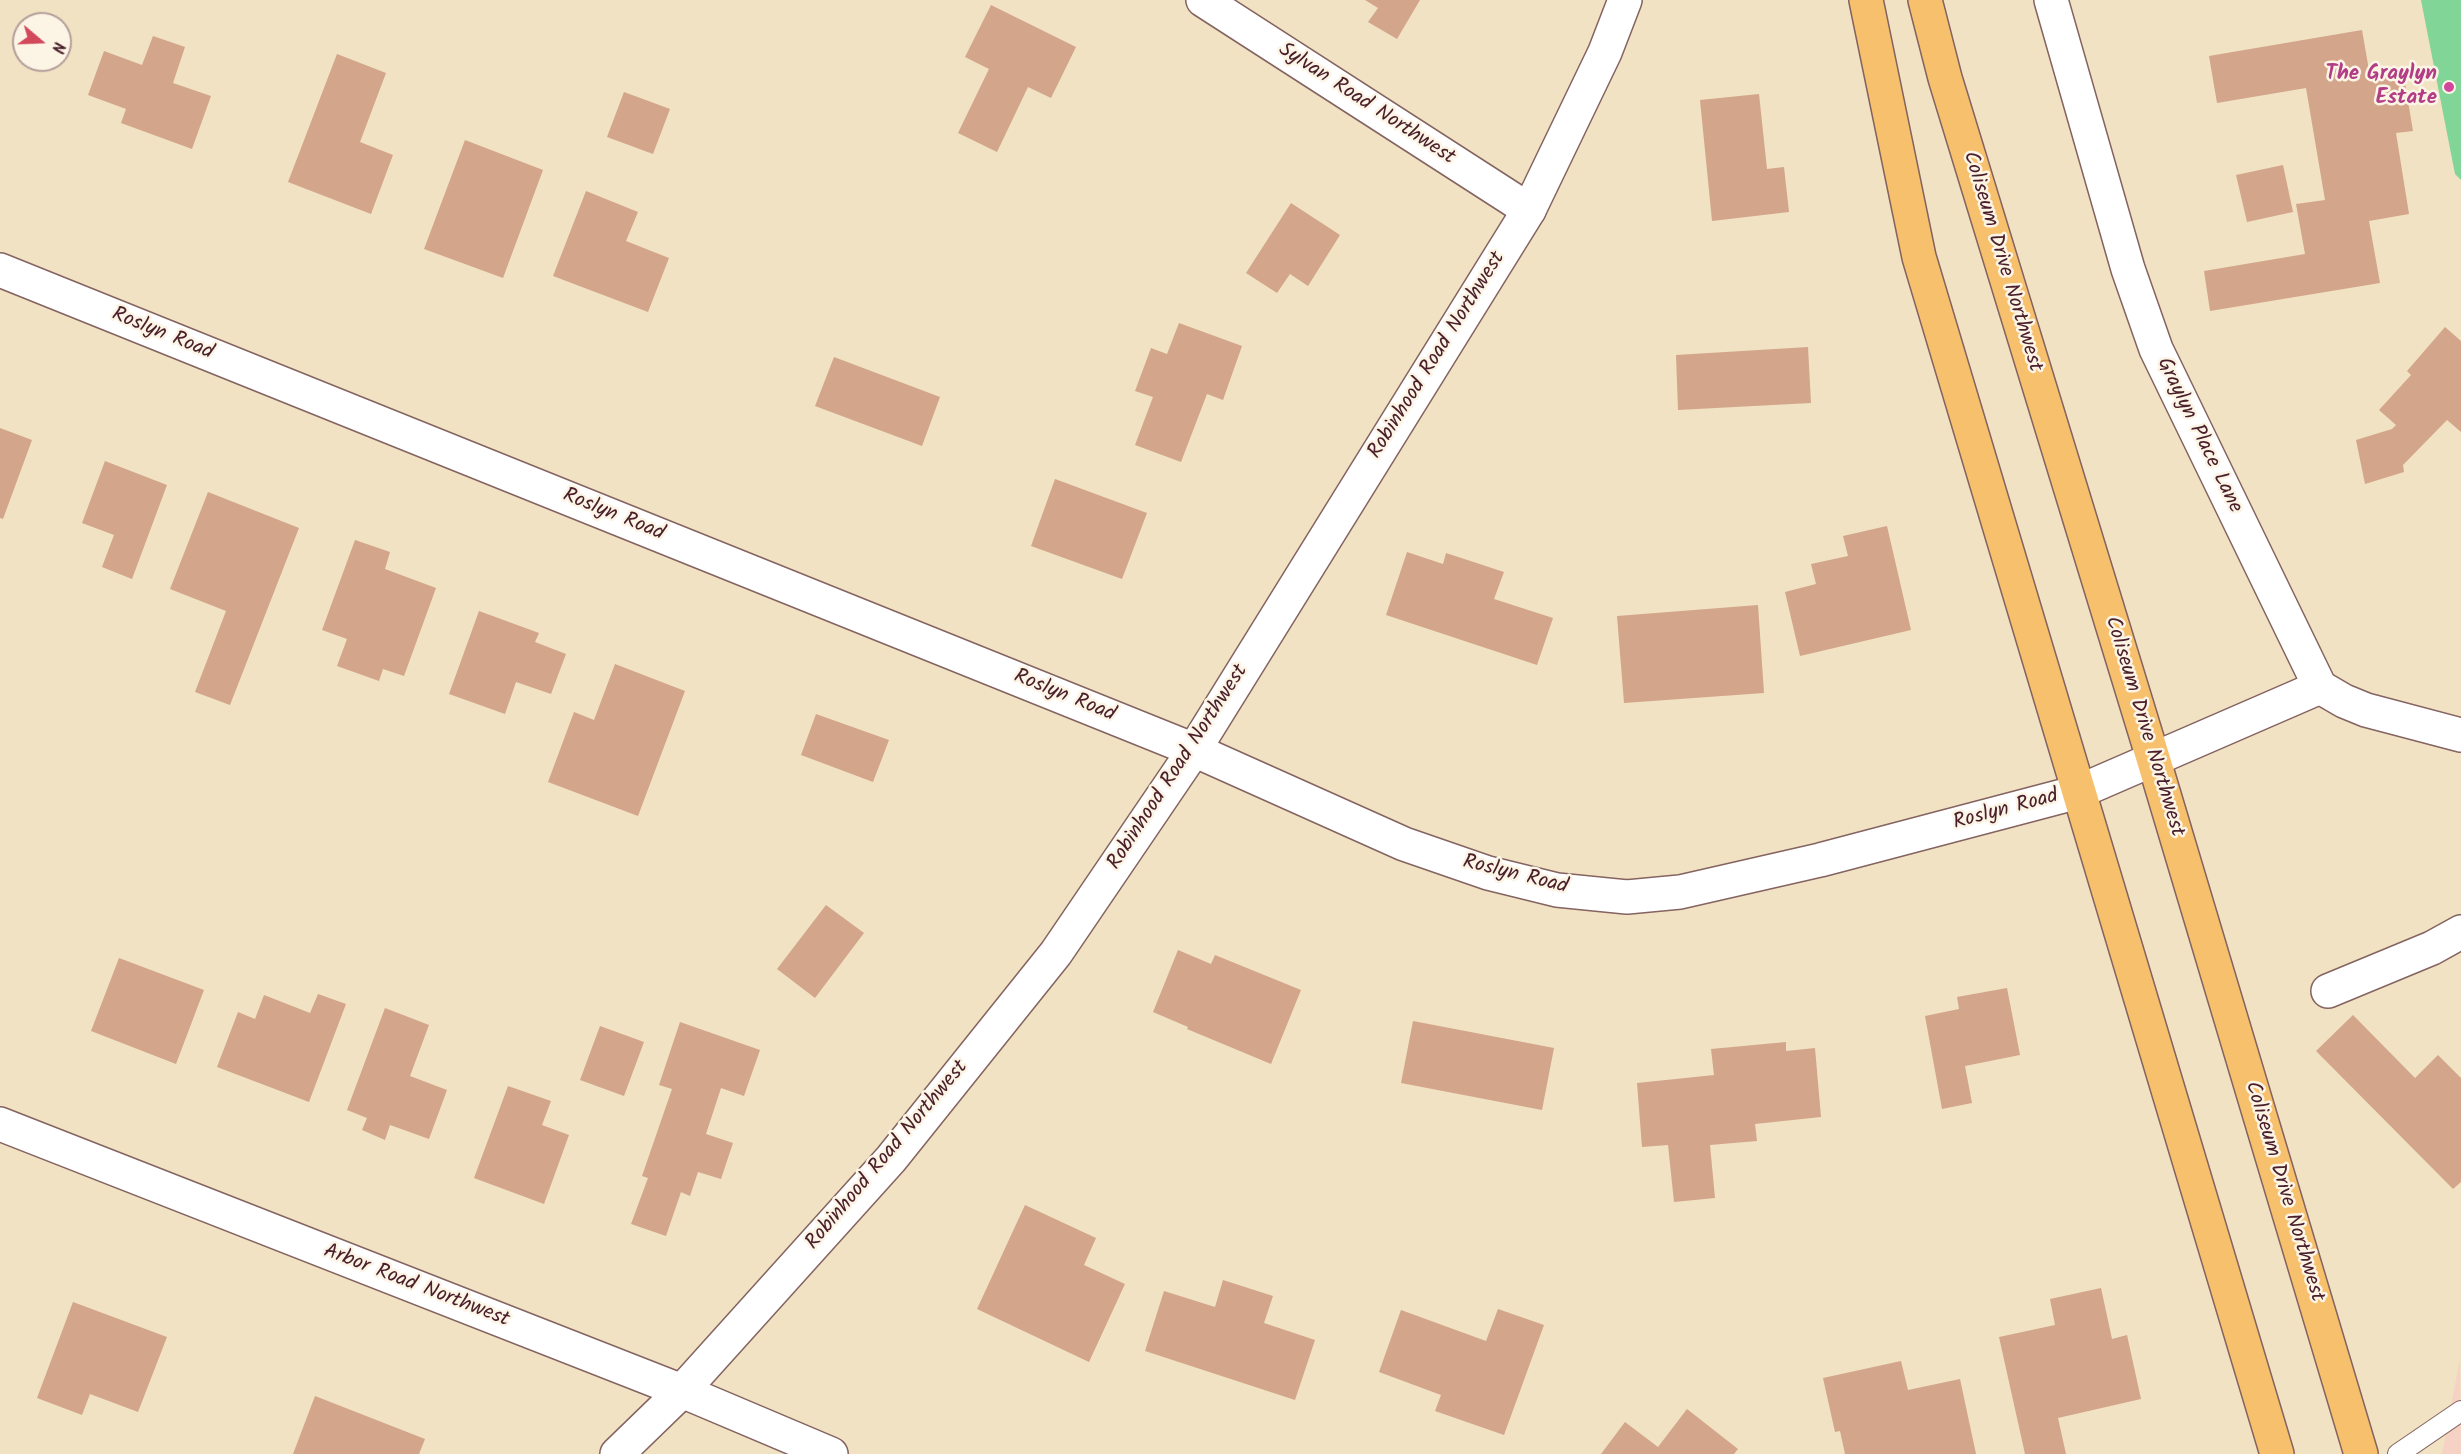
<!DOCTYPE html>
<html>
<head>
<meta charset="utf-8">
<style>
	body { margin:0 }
	#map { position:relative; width:2461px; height:1454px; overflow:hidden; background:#f0e2c3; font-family:Kalam,sans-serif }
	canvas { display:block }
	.north { position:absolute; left:12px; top:12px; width:60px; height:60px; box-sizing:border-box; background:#fcf5e5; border:2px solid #b59f9b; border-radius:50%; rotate:109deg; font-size:16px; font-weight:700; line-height:24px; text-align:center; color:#4a1f2b }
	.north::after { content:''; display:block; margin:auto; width:21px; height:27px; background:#d1495b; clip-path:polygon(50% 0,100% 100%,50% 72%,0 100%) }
</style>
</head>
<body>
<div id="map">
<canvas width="2461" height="1454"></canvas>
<div class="north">N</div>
</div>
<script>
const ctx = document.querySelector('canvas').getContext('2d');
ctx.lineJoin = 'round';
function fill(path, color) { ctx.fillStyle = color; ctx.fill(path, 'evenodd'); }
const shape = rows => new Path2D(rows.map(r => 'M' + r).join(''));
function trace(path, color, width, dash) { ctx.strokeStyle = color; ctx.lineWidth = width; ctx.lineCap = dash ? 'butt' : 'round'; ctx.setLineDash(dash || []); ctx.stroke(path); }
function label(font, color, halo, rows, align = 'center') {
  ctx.font = font + ' Kalam,sans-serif'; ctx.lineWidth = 5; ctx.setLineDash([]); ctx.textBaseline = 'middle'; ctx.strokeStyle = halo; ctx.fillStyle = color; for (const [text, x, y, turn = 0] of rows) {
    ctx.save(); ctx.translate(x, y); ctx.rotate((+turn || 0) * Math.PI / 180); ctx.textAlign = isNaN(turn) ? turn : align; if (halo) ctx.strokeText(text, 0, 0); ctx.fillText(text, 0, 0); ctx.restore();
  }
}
fill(shape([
	[2460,1358,2461,1454,2442,1454]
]), '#f6d2c4');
fill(shape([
	[2421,0,2461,0,2461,180,2455,174]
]), '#80d597');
fill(shape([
	[1365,0,1420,0,1397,39,1368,22,1378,8],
	[991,5,1076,47,1051,98,1028,87,997,152,958,133,989,69,965,57],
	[2362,30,2370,76,2403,71,2413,131,2396,133,2409,214,2369,221,2380,283,2210,311,2204,271,2305,254,2296,204,2325,200,2306,88,2217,103,2209,56],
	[153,36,185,47,173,83,211,96,192,149,121,123,126,109,88,95,104,51,142,65],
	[337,54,386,73,360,142,393,155,371,214,288,182],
	[624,92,670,109,653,154,607,137],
	[1759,94,1767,169,1784,167,1789,212,1712,221,1700,100],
	[465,140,543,170,503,278,424,249],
	[2283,165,2293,212,2247,222,2236,175],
	[586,191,638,212,626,241,669,258,648,312,553,276],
	[1291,203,1340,235,1308,286,1290,274,1277,293,1246,273],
	[1179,323,1242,346,1223,400,1207,394,1181,462,1135,445,1153,397,1135,391,1151,348,1167,354],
	[2445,327,2461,341,2461,432,2447,420,2403,465,2404,472,2365,484,2356,440,2392,429,2396,425,2379,410,2411,375,2407,371],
	[1808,347,1811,403,1678,410,1676,355],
	[834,357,940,397,922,446,815,406],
	[0,428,32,440,3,519,0,518],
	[105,461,167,485,132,579,102,567,114,535,82,523],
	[1055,479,1147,513,1122,579,1031,546],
	[208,492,299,528,230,705,195,692,226,611,170,589],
	[1887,526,1911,630,1800,656,1785,592,1816,584,1811,564,1848,556,1843,536],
	[355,540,390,552,385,569,436,588,404,676,383,669,379,681,337,666,347,639,322,630],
	[1407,552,1443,564,1446,553,1504,572,1494,599,1553,618,1537,665,1386,615],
	[1758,605,1764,693,1624,703,1617,616],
	[479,611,539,633,535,642,566,654,551,694,516,682,505,714,449,694],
	[615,664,685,691,638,816,548,782,574,712,594,720],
	[816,714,889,740,873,782,801,755],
	[826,905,864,933,815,998,777,969],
	[1178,950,1211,964,1215,955,1301,990,1271,1064,1187,1029,1188,1027,1153,1012],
	[119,958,204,990,176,1064,91,1031],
	[2007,988,2020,1055,1965,1066,1972,1103,1942,1109,1925,1016,1959,1009,1957,997],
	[318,994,346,1004,309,1102,217,1067,238,1012,255,1019,264,995,310,1013],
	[385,1008,429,1025,410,1076,447,1090,429,1139,390,1125,385,1140,362,1130,367,1118,347,1110],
	[2353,1015,2415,1078,2438,1055,2461,1078,2461,1182,2453,1189,2316,1051],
	[1413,1021,1554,1048,1542,1110,1401,1083],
	[680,1022,760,1050,744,1096,721,1088,706,1134,733,1143,721,1179,698,1172,690,1196,681,1192,666,1236,631,1224,648,1178,642,1176,672,1089,659,1085],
	[600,1026,644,1042,624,1096,580,1080],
	[1786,1042,1786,1051,1815,1048,1821,1117,1755,1124,1757,1141,1710,1145,1715,1198,1674,1202,1668,1145,1642,1147,1637,1083,1714,1075,1711,1049],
	[508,1086,551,1101,542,1125,569,1135,544,1204,474,1178],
	[1025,1205,1096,1238,1084,1265,1125,1284,1089,1362,977,1309],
	[1223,1280,1273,1296,1264,1323,1315,1340,1295,1400,1145,1351,1164,1291,1215,1307],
	[2101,1288,2112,1339,2127,1335,2141,1399,2058,1418,2066,1454,2025,1454,1999,1337,2055,1325,2050,1299],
	[73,1302,167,1337,138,1412,90,1394,82,1415,37,1398],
	[1498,1309,1544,1325,1504,1435,1435,1411,1441,1395,1379,1372,1401,1310,1486,1341],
	[1901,1361,1908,1390,1960,1379,1976,1454,1845,1454,1840,1431,1835,1432,1823,1378],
	[315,1396,425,1439,419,1454,293,1454],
	[1687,1409,1738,1449,1734,1454,1601,1454,1625,1422,1658,1447]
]), '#d3a58a');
const service = shape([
	[2398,1454,2461,1411]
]);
const minor = shape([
	[1203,0,1529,210],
	[0,270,1194,750,1404,844,1488,873,1557,890,1627,897,1680,892,1820,860,2078,792,2320,687,2156,349,2128,269,2051,0],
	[2320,687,2344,701,2366,710,2461,735],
	[2328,991,2432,948,2461,932],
	[0,1124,682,1391,831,1454]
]);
const tertiary = shape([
	[617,1454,682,1391,891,1159,1056,953,1194,750,1529,210,1605,52,1625,0]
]);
const primary = shape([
	[1866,0,1919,257,2277,1454],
	[1925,0,1945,78,2153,758,2361,1454]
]);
trace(service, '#846360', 22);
trace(minor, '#846360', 36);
trace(tertiary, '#846360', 36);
trace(primary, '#846360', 36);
trace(service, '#fff', 20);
trace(minor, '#fff', 33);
trace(tertiary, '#fff', 33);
trace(primary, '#f7c06c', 33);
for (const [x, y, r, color] of [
	[2449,87,6,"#d1479c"]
]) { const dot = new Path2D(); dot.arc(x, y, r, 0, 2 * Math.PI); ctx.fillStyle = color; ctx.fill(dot); trace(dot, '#fcf5e5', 2); }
label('bold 21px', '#b23c85', '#fcf5e5', [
	["The Graylyn",2437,75],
	["Estate",2437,99]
], 'right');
label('21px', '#4a1f2b', '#fcf5e5', [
	["Sylvan Road Northwest",1366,105,33],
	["Coliseum Drive Northwest",2001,262,73],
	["Roslyn Road",162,335,22],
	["Robinhood Road Northwest",1438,356,-58],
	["Graylyn Place Lane",2198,436,64],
	["Roslyn Road",613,516,22],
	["Roslyn Road",1064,697,22],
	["Coliseum Drive Northwest",2143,727,73],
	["Robinhood Road Northwest",1179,768,-57],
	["Roslyn Road",2006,811,-15],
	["Roslyn Road",1515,876,14],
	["Robinhood Road Northwest",888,1156,-50],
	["Coliseum Drive Northwest",2283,1192,73],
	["Arbor Road Northwest",416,1287,21]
]);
</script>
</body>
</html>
